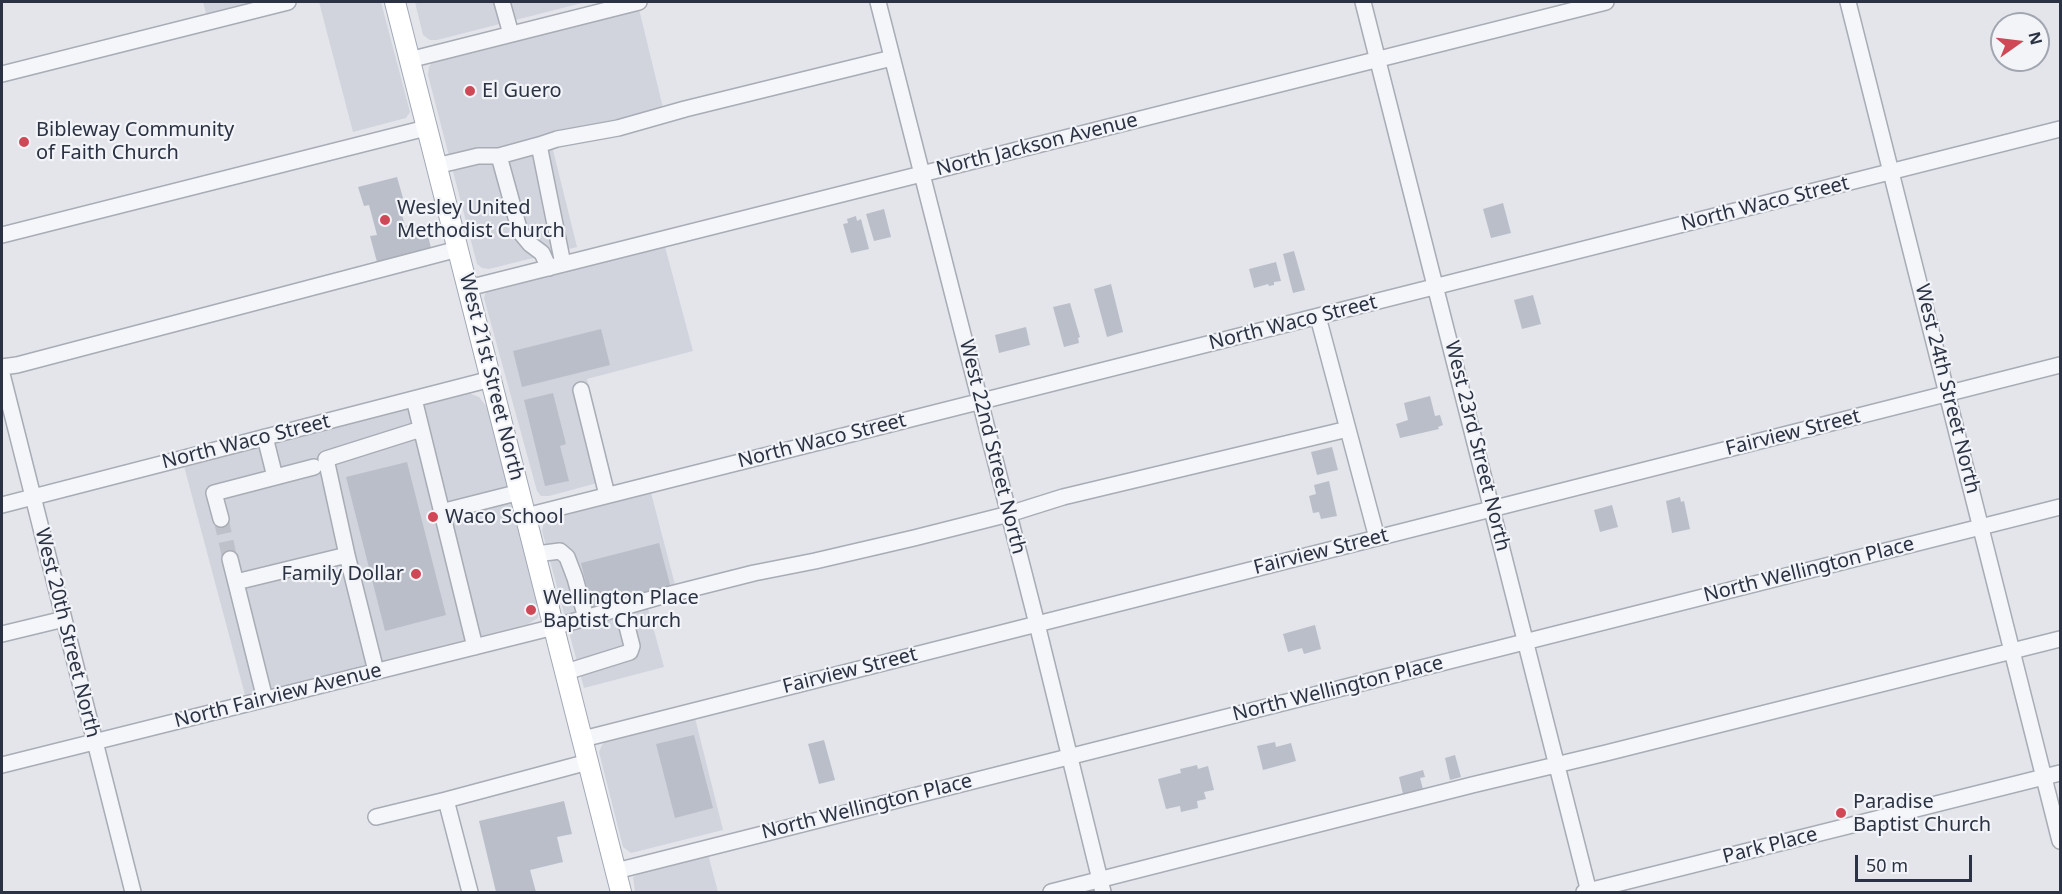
<!DOCTYPE html>
<html>
<head>
<meta charset="utf-8">
<style>
	body { margin:0 }
	#map { position:relative; width:2062px; height:894px; overflow:hidden; background:#e3e5eb; font-family:"Noto Sans",sans-serif }
	canvas { display:block }
	.frame { position:absolute; inset:0; border:3px solid #2a3243; pointer-events:none }
	.north { position:absolute; left:1990px; top:12px; width:60px; height:60px; box-sizing:border-box; background:#f2f4f8; border:2px solid #a2a6b0; border-radius:50%; rotate:76deg; font-size:16px; font-weight:700; line-height:24px; text-align:center; color:#2a3243 }
	.north::after { content:''; display:block; margin:auto; width:21px; height:27px; background:#ce4955; clip-path:polygon(50% 0,100% 100%,50% 72%,0 100%) }
	.scale { position:absolute; left:1855px; top:855px; width:117px; height:27px; box-sizing:border-box; border:3px solid #2a3243; border-top:0; padding-left:8px; font-size:18px; line-height:21px; white-space:nowrap; color:#2a3243; -webkit-text-stroke:4px #f2f4f8; paint-order:stroke }
</style>
</head>
<body>
<div id="map">
<canvas width="2062" height="894"></canvas>
<div class="frame"></div>
<div class="north">N</div>
<div class="scale">50 m</div>
</div>
<script>
const ctx = document.querySelector('canvas').getContext('2d');
ctx.lineJoin = 'round';
function fill(path, color) { ctx.fillStyle = color; ctx.fill(path, 'evenodd'); }
const shape = rows => new Path2D(rows.map(r => 'M' + r).join(''));
function trace(path, color, width, dash) { ctx.strokeStyle = color; ctx.lineWidth = width; ctx.lineCap = dash ? 'butt' : 'round'; ctx.setLineDash(dash || []); ctx.stroke(path); }
function label(font, color, halo, rows, align = 'center') {
  ctx.font = font + ' "Noto Sans",sans-serif'; ctx.lineWidth = 4.5; ctx.setLineDash([]); ctx.textBaseline = 'middle'; ctx.strokeStyle = halo; ctx.fillStyle = color; for (const [text, x, y, turn = 0] of rows) {
    ctx.save(); ctx.translate(x, y); ctx.rotate((+turn || 0) * Math.PI / 180); ctx.textAlign = isNaN(turn) ? turn : align; if (halo) ctx.strokeText(text, 0, 0); ctx.fillText(text, 0, 0); ctx.restore();
  }
}
fill(shape([
	[203,2,267,2,207,17],
	[319,2,381,2,410,112,406,118,353,132],
	[415,2,586,2,437,40,430,40,423,35],
	[639,9,665,116,552,146,577,247,489,269,482,268,477,264,428,75,429,67,432,62],
	[664,243,693,351,587,379,612,479,549,496,541,496,537,491,484,298,486,292,490,288],
	[469,393,479,397,487,407,538,604,538,618,528,624,245,695,184,466],
	[650,489,678,596,647,605,664,667,584,688,542,531,544,521,549,516],
	[695,718,723,830,631,853,623,847,599,752,602,745,605,740],
	[708,854,718,892,635,892,633,877,641,873]
]), '#d1d4dd');
fill(shape([
	[397,177,403,198,398,200,405,226,415,223,416,226,425,224,431,248,377,262,370,236,377,235,369,205,364,206,358,187],
	[1503,203,1511,233,1491,238,1483,209],
	[884,209,891,237,874,241,866,214],
	[856,216,857,221,861,219,869,249,851,253,843,224,848,223,847,219],
	[1294,251,1305,290,1293,293,1283,254],
	[1276,262,1281,281,1274,282,1274,285,1269,286,1268,284,1254,288,1249,269],
	[1111,284,1123,332,1107,337,1094,289],
	[1533,295,1541,324,1522,329,1514,300],
	[1070,303,1080,337,1078,338,1079,343,1064,347,1053,307],
	[1026,327,1030,345,999,353,995,335],
	[601,329,610,365,522,387,513,351],
	[553,393,566,444,560,446,569,481,545,486,524,400],
	[1430,396,1435,416,1440,415,1443,425,1438,427,1439,429,1400,438,1396,424,1408,420,1404,403],
	[1332,447,1338,470,1317,475,1311,452],
	[407,462,446,615,385,631,346,477],
	[1329,481,1337,516,1321,519,1319,512,1313,513,1309,496,1316,494,1314,485],
	[1680,497,1681,502,1684,501,1690,529,1672,533,1666,501],
	[1612,505,1618,527,1600,532,1594,510],
	[659,543,672,592,593,612,581,563],
	[1315,625,1321,649,1304,654,1302,648,1288,652,1283,634],
	[694,735,713,808,675,818,656,744],
	[824,740,835,780,819,784,808,744],
	[1275,742,1276,747,1291,743,1296,761,1263,770,1257,746],
	[1455,755,1461,777,1450,780,1445,758],
	[1197,765,1198,769,1208,766,1214,790,1204,792,1206,799,1197,801,1198,808,1181,812,1180,806,1166,809,1158,779,1181,773,1180,769],
	[1423,770,1425,777,1420,778,1423,789,1403,794,1399,777],
	[564,801,572,834,557,837,563,862,530,870,536,892,496,892,479,821]
]), '#babec8');
trace(shape([
	[221,519,230,559]
]), '#bec1c9', 15, [15, 8]);
const minor = shape([
	[502,2,511,34],
	[878,2,1037,624,1103,892],
	[1363,2,1589,892],
	[1848,2,2060,841],
	[409,60,639,2],
	[2,74,288,2],
	[539,145,557,139,618,128,685,109,892,58],
	[499,156,520,232,530,244,542,253,549,268],
	[436,166,478,156,499,156,539,145,563,264],
	[2,235,426,128],
	[468,288,1606,2],
	[1318,317,1377,538],
	[2,367,17,365,458,249],
	[2,374,133,892],
	[581,390,607,495],
	[414,399,475,647],
	[265,437,275,477],
	[2,505,491,379],
	[441,512,520,492],
	[526,516,2060,129],
	[221,519,214,493,314,467],
	[536,554,560,551,567,557,575,578,586,618],
	[230,559,265,699],
	[236,582,347,555],
	[2,634,64,619],
	[376,671,347,555,326,459,421,429],
	[566,672,630,652,632,646,622,607],
	[583,739,2060,365],
	[2,765,554,627,655,598,754,573,815,561,914,538,1009,514,1063,497,1348,429],
	[376,817,446,800],
	[616,871,2060,507],
	[470,892,446,800,588,762],
	[1051,892,1472,785,1606,753,2060,639],
	[1584,892,2060,773]
]);
const major = shape([
	[395,2,621,892]
]);
trace(minor, '#a8acb5', 18);
trace(major, '#a2a9b6', 22);
trace(minor, '#f5f6f9', 15);
trace(major, '#fff', 20);
for (const [x, y, r, color] of [
	[470,91,6,"#ce4955"],
	[24,142,6,"#ce4955"],
	[385,220,6,"#ce4955"],
	[433,517,6,"#ce4955"],
	[416,574,6,"#ce4955"],
	[531,610,6,"#ce4955"],
	[1841,813,6,"#ce4955"]
]) { const dot = new Path2D(); dot.arc(x, y, r, 0, 2 * Math.PI); ctx.fillStyle = color; ctx.fill(dot); trace(dot, '#f2f4f8', 2); }
label('20px', '#2a3243', '#f2f4f8', [
	["El Guero",482,91],
	["Bibleway Community",36,130],
	["of Faith Church",36,153],
	["Wesley United",397,208],
	["Methodist Church",397,231],
	["Waco School",445,517],
	["Family Dollar",404,574,"right"],
	["Wellington Place",543,598],
	["Baptist Church",543,621],
	["Paradise",1853,802],
	["Baptist Church",1853,825]
], 'left');
label('20px', '#2a3243', '#f2f4f8', [
	["North Jackson Avenue",1037,145,-14],
	["North Waco Street",1765,204,-14],
	["North Waco Street",1293,323,-14],
	["West 21st Street North",491,377,76],
	["West 24th Street North",1947,389,76],
	["Fairview Street",1793,433,-14],
	["North Waco Street",822,441,-14],
	["North Waco Street",246,442,-14],
	["West 23rd Street North",1477,446,76],
	["West 22nd Street North",992,447,76],
	["Fairview Street",1321,552,-14],
	["North Wellington Place",1809,570,-14],
	["West 20th Street North",67,633,76],
	["Fairview Street",850,671,-14],
	["North Wellington Place",1338,689,-14],
	["North Fairview Avenue",278,696,-14],
	["North Wellington Place",867,807,-14],
	["Park Place",1770,846,-14]
]);
</script>
</body>
</html>
